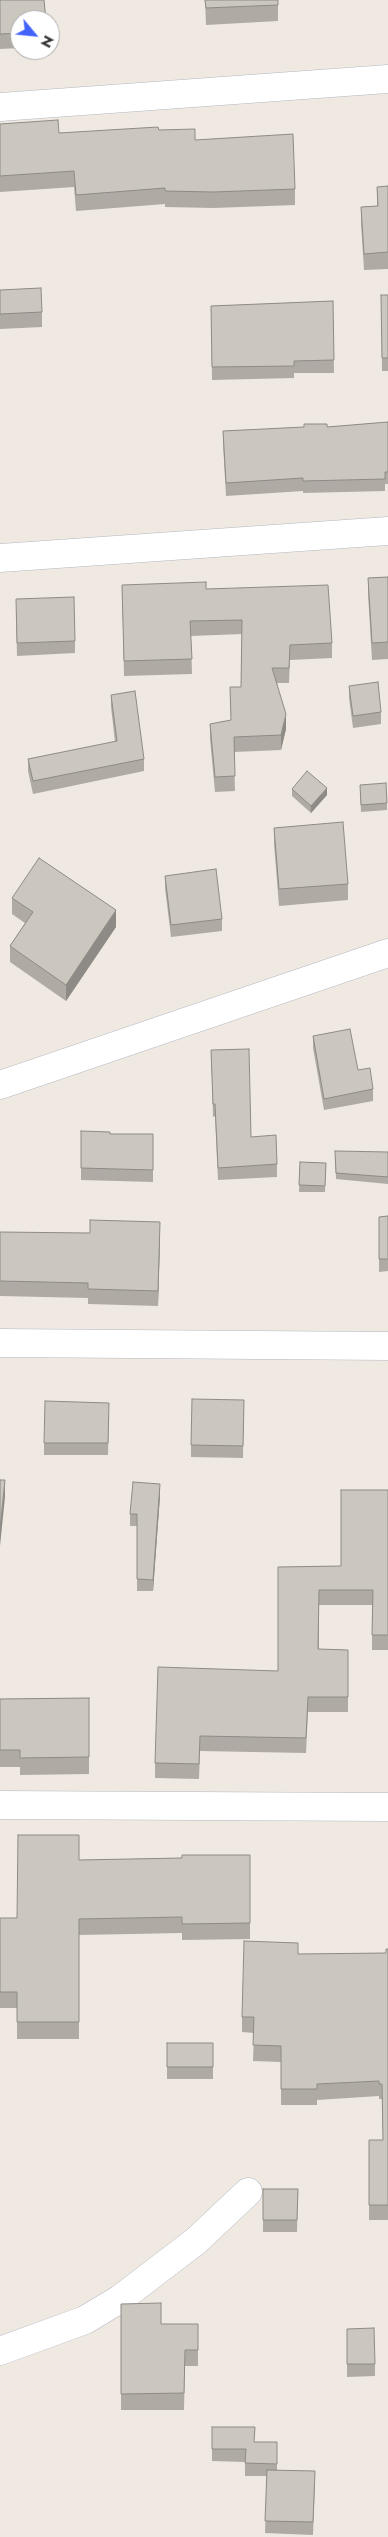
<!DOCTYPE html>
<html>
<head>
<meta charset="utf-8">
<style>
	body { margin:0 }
	#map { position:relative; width:388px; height:2537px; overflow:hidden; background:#efe9e1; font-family:Jost,sans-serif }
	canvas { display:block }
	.north { position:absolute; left:10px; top:10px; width:50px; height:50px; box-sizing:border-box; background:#fff; border:1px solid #ababab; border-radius:50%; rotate:118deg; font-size:14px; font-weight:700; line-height:20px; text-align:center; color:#2e2e2e }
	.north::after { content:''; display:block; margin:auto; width:18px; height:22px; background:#4264fb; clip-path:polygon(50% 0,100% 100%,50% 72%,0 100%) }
</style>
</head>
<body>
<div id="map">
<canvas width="388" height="2537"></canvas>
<div class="north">N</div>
</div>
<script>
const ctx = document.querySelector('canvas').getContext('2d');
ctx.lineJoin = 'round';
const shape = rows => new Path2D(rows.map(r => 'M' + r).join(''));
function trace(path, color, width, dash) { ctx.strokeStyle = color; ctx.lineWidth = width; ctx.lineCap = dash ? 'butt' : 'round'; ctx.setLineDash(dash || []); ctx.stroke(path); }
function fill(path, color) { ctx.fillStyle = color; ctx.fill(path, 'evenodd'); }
const minor = shape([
	[0,107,388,79],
	[0,558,388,531],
	[0,1085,388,953],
	[0,1343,388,1346],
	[0,1805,388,1807],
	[0,2351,85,2320,120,2299,196,2241,248,2192]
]);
trace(minor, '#b4b7c1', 29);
trace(minor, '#fff', 28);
fill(shape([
	[0,0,20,20,20,48,0,49],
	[205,0,278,0,278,21,206,25],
	[0,124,59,133,159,130,195,140,295,189,295,205,214,208,165,207,165,204,76,211,74,187,0,192],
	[388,186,388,269,364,270,361,223,361,207,377,206,377,187],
	[0,290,42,312,42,327,0,329],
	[381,295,388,295,388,371,382,371],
	[333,301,334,373,294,373,294,378,212,380,211,306],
	[388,422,388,484,385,484,385,491,303,493,303,491,226,496,223,443,223,431,327,427],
	[388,577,388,659,372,660,368,594,368,578],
	[122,585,206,589,332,643,332,658,290,660,289,683,277,683,286,729,281,750,234,752,235,791,215,792,210,739,210,724,231,720,230,687,241,687,242,634,191,636,192,674,124,676],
	[16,612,75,641,75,653,17,656],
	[349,686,381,712,381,724,353,728,349,698],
	[111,695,144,759,144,771,33,794,28,771,28,759,115,742,111,707],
	[292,789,327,795,311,813,292,796],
	[360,792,387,803,387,810,361,812],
	[274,828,348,884,348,900,279,906,274,844],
	[165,876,222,919,222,931,171,937,165,888],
	[12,898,116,927,66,1001,10,962,10,946,25,923,12,914],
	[313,1036,358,1070,373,1089,373,1101,324,1110,313,1048],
	[211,1050,251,1137,277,1164,277,1177,218,1180,215,1116,213,1117],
	[81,1131,110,1134,153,1134,153,1182,81,1180],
	[388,1152,388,1184,336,1179,335,1158],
	[300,1162,326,1163,325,1192,299,1192],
	[388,1216,388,1271,379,1272,379,1217],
	[0,1232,160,1238,158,1306,88,1304,88,1298,0,1296],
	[244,1400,243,1458,191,1457,191,1445],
	[109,1415,108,1455,44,1455,44,1443],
	[388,1490,388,1650,372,1650,372,1605,319,1605,319,1649,348,1650,348,1712,308,1712,306,1753,200,1751,199,1779,155,1778,155,1763,278,1671,278,1567,341,1566],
	[160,1496,153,1591,137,1591,137,1526,130,1526,130,1514],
	[89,1698,89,1774,20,1775,20,1767,0,1767,0,1699],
	[250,1855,250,1939,182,1940,182,1933,79,1935,79,2039,17,2039,17,2008,0,2008,0,1918,17,1918,79,1860,182,1858],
	[388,1949,388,2220,369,2220,369,2140,383,2140,382,2099,379,2099,379,2096,317,2100,317,2105,281,2105,281,2062,253,2061,254,2033,242,2032,242,2017,298,1954,386,1953],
	[167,2043,213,2043,213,2079,167,2079],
	[263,2189,298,2189,297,2232,263,2232],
	[121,2304,161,2324,198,2324,198,2366,185,2366,184,2410,121,2410],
	[347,2329,375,2364,375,2376,347,2377],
	[212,2427,254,2442,277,2442,277,2470,315,2483,313,2535,265,2533,267,2476,245,2476,245,2462,212,2461]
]), '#afaba4');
fill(shape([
	[286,714,286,729,281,750,281,735],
	[327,788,327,795,311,813,311,806],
	[116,910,116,927,66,1001,66,985],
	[160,1222,160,1238,158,1306,158,1291],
	[5,1480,5,1497,0,1546,0,1529],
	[160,1484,160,1496,153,1591,153,1580]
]), '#8e8b86');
const building = shape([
	[0,0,44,0,46,20,20,20,20,33,0,34,0,0],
	[205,0,278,0,278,5,206,8,205,0],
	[58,120,59,133,158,127,159,130,195,129,195,140,293,134,295,189,214,192,165,191,165,188,76,195,74,171,0,176,0,124,58,120],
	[388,186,388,252,364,254,361,207,378,206,377,187,388,186],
	[41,288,42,312,0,314,0,290,41,288],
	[381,295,388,295,388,358,382,358,381,295],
	[333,301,334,360,294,361,294,366,212,367,211,306,333,301],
	[388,422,388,472,385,472,385,479,303,481,303,478,226,483,223,431,304,427,304,424,327,424,327,427,388,422],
	[388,577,388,642,372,643,368,578,388,577],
	[206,582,206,589,328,585,332,643,290,645,289,668,272,668,286,714,281,735,234,737,235,776,215,777,210,724,231,720,230,687,241,687,242,620,190,621,192,659,124,661,122,585,206,582],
	[74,597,75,641,17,643,16,599,74,597],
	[378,682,381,712,353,716,349,686,378,682],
	[135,691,144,759,33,781,28,759,117,741,111,695,135,691],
	[307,771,327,788,311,806,292,789,307,771],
	[386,783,387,803,361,805,360,785,386,783],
	[343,822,348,884,279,889,274,828,343,822],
	[39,858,116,910,66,985,10,946,33,912,12,898,39,858],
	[216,869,222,919,171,925,165,876,216,869],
	[350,1029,358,1070,370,1068,373,1089,324,1099,313,1036,350,1029],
	[249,1049,251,1137,276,1135,277,1164,218,1168,215,1104,213,1104,211,1050,249,1049],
	[81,1131,110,1132,110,1134,153,1134,153,1170,81,1168,81,1131],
	[335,1151,388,1152,388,1177,336,1173,335,1151],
	[300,1162,326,1163,325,1186,299,1185,300,1162],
	[388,1216,388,1259,379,1259,379,1217,388,1216],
	[90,1220,160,1222,158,1291,88,1289,88,1283,0,1281,0,1232,90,1233,90,1220],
	[192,1399,244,1400,243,1446,191,1445,192,1399],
	[45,1401,109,1403,108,1443,44,1443,45,1401],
	[0,1480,5,1480,0,1529,0,1480],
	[133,1482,160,1484,153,1580,137,1579,137,1514,130,1514,133,1482],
	[341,1490,388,1490,388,1635,372,1635,373,1590,319,1590,318,1649,348,1650,348,1697,308,1697,306,1738,200,1736,199,1764,155,1763,158,1667,278,1671,278,1567,341,1566,341,1490],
	[89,1698,89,1757,20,1758,20,1750,0,1750,0,1699,89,1698],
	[18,1835,79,1835,79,1860,182,1858,182,1855,250,1855,250,1923,182,1924,182,1917,79,1919,79,2022,17,2022,17,1992,0,1992,0,1918,17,1918,18,1835],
	[244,1941,298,1943,298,1954,386,1953,386,1949,388,1949,388,2205,369,2205,369,2140,383,2140,382,2084,379,2084,379,2081,317,2084,317,2089,281,2089,281,2046,253,2045,254,2017,242,2017,244,1941],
	[167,2043,213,2043,213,2067,167,2067,167,2043],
	[263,2189,298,2189,297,2220,263,2220,263,2189],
	[161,2303,161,2324,198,2324,198,2350,185,2350,184,2393,121,2394,121,2304,161,2303],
	[374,2328,375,2364,347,2364,347,2329,374,2328],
	[212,2427,255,2427,254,2442,277,2442,277,2464,245,2463,246,2449,212,2449,212,2427],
	[267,2470,315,2471,313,2522,265,2521,267,2470]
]);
fill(building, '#cbc7bf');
trace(building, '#8e8b86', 1);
</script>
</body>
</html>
